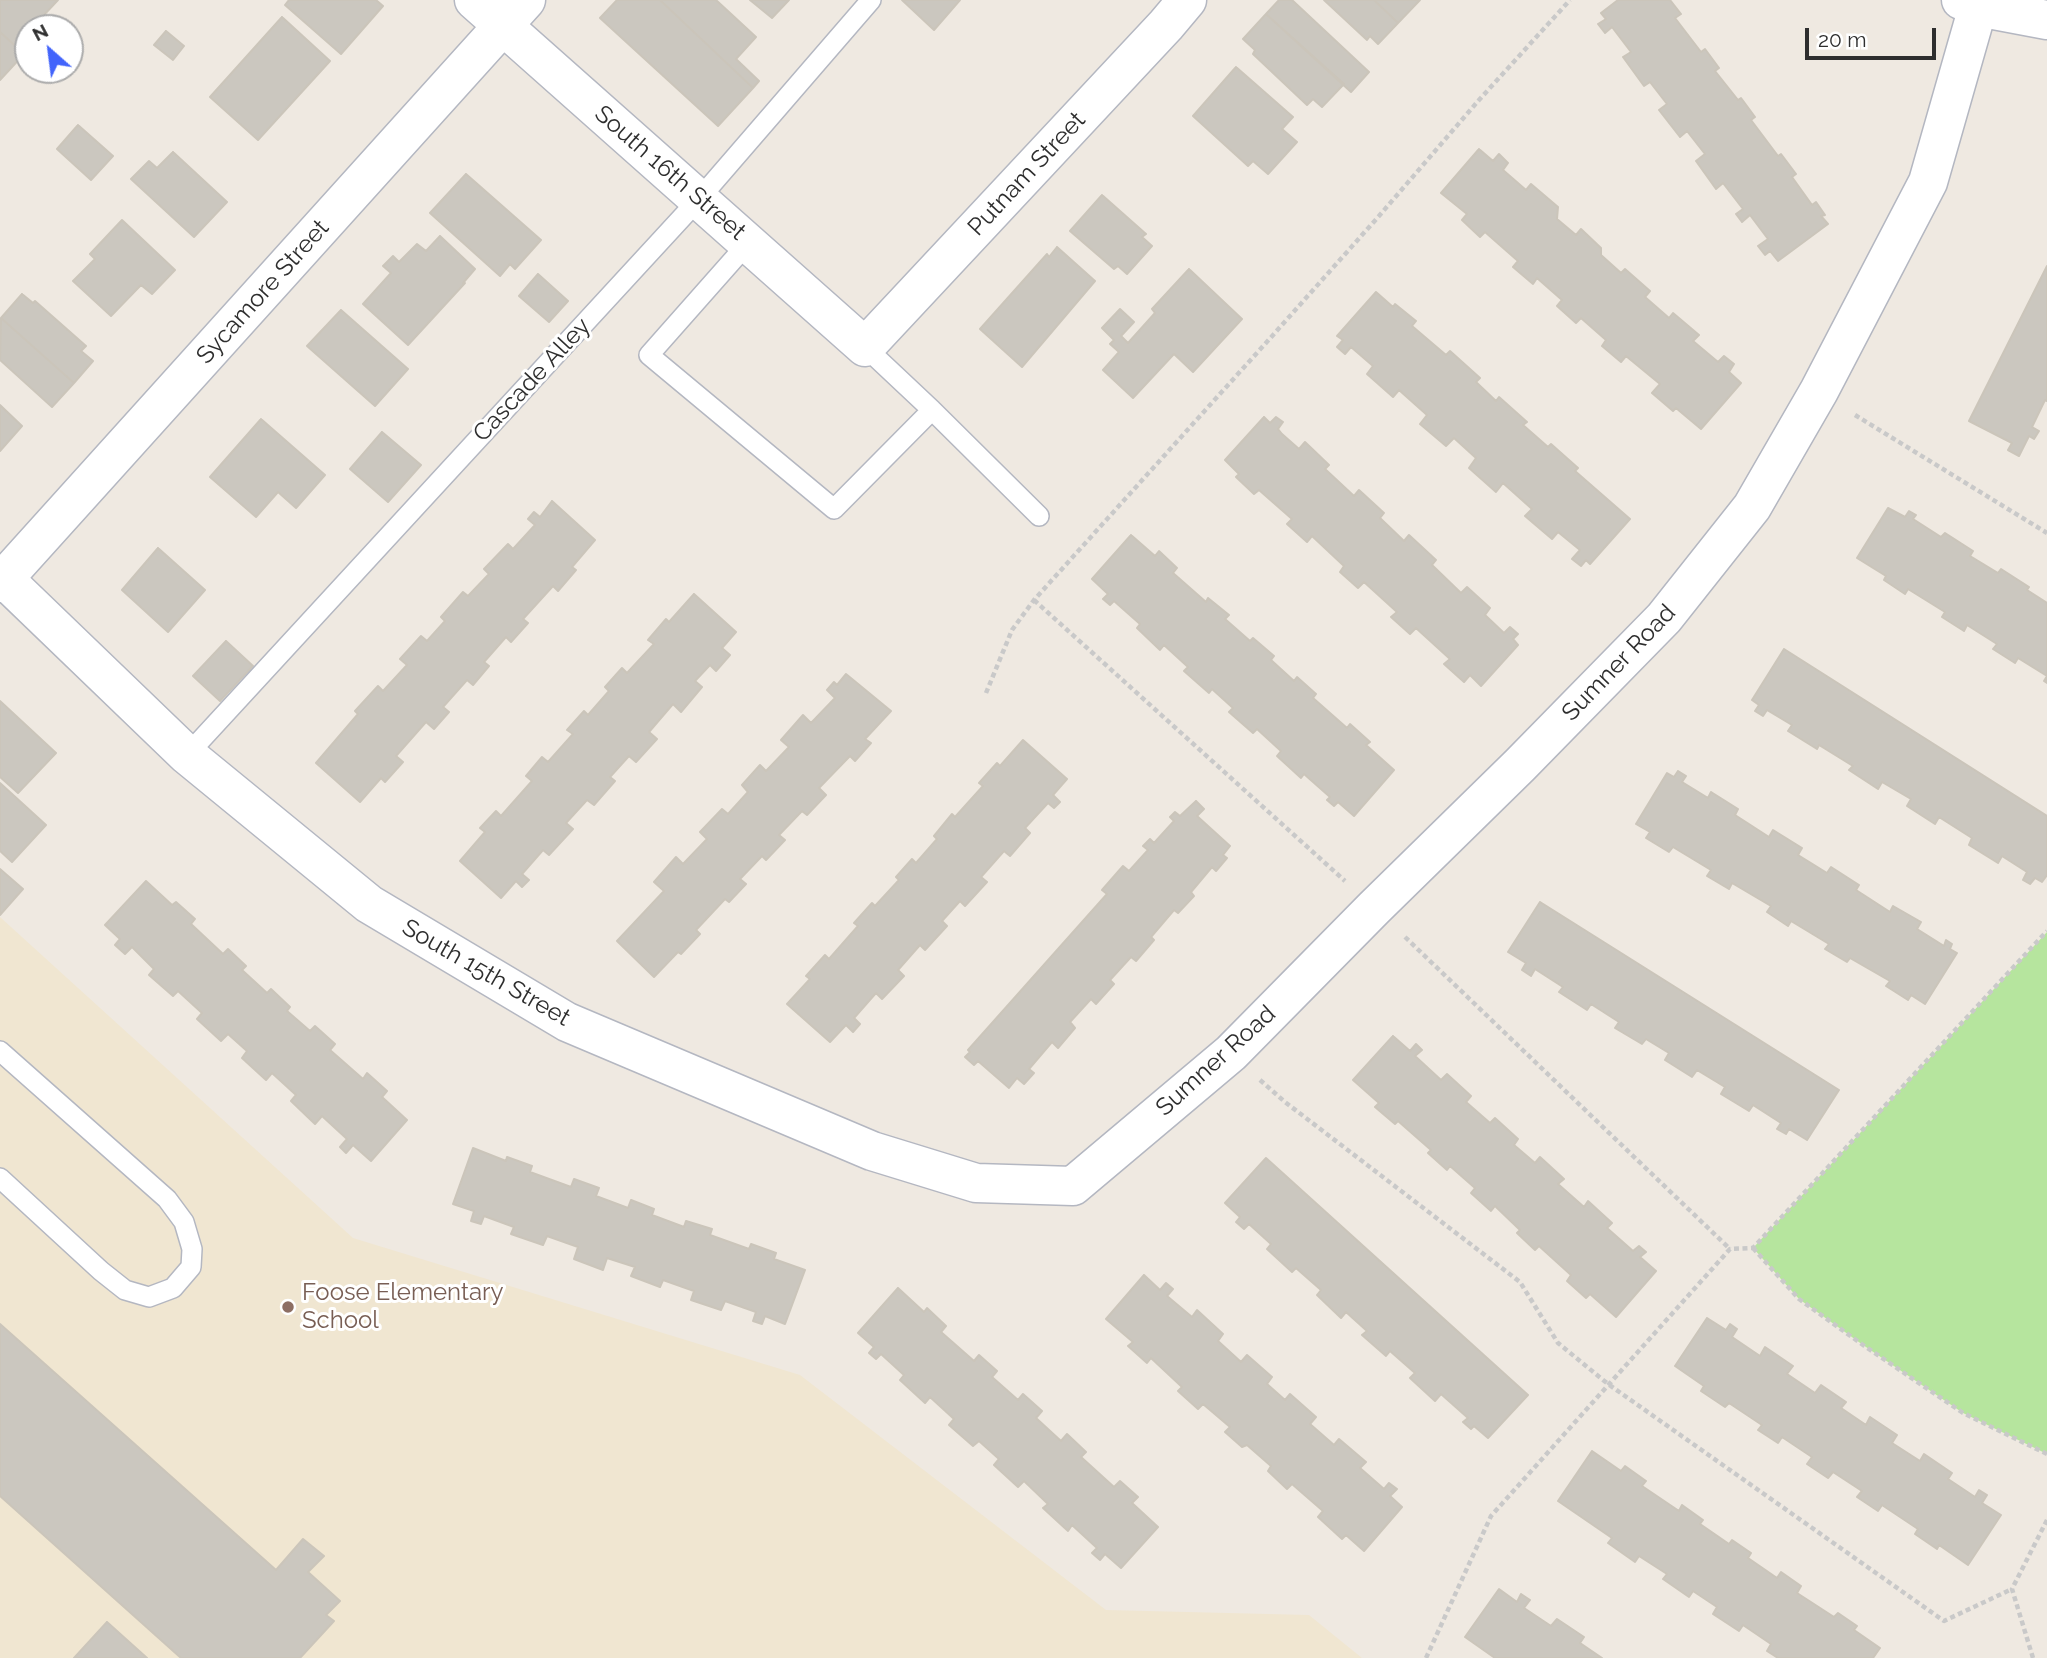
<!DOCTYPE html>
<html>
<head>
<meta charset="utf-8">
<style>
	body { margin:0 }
	#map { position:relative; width:2047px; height:1658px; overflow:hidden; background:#efe9e1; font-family:Raleway,sans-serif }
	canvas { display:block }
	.north { position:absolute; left:14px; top:14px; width:70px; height:70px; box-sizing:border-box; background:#fff; border:2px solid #ababab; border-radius:50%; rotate:332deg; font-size:19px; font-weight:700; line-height:28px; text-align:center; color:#2e2e2e }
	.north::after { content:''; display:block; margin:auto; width:24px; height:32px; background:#4264fb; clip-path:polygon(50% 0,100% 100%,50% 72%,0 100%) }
	.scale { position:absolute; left:1805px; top:28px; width:131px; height:32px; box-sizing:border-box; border:4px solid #2e2e2e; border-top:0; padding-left:9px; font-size:21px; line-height:24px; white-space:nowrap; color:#2e2e2e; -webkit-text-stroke:5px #fff; paint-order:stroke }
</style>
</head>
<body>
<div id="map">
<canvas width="2047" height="1658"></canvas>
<div class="north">N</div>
<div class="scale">20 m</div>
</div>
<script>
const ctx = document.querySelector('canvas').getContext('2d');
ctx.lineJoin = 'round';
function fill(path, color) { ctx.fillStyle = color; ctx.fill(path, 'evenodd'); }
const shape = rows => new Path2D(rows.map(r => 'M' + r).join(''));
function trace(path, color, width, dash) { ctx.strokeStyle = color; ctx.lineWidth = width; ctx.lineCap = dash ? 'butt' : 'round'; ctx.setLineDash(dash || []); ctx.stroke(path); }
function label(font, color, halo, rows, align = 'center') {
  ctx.font = font + ' Raleway,sans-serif'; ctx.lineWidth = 6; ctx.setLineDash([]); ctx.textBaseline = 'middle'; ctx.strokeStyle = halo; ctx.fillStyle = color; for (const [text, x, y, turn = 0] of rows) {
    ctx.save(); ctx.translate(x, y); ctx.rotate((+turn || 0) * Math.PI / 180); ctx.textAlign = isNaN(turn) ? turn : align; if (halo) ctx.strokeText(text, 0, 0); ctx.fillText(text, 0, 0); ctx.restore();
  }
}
fill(shape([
	[0,917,353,1238,800,1375,1106,1610,1309,1615,1362,1658,0,1658]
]), '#f0e6d1');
fill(shape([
	[2047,932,2047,1454,1963,1413,1863,1345,1799,1299,1753,1248]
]), '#b6e59e');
const building = shape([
	[0,0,58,0,42,17,50,24,46,28,28,28,28,49,24,54,0,32,0,0],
	[289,0,376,0,383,6,341,54,285,5,289,0],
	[617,0,660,0,753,88,718,126,600,18,617,0],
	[660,0,716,0,756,37,736,59,759,81,753,88,660,0],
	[750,0,789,0,772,18,750,0],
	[902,0,960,0,934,30,902,0],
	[1279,0,1292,0,1369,72,1351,92,1266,14,1279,0],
	[1324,0,1374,0,1398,23,1378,44,1370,36,1367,40,1324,0],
	[1374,0,1420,0,1398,23,1374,0],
	[1618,0,1670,0,1681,14,1675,18,1701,52,1705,49,1719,68,1715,71,1738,100,1741,98,1755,117,1751,120,1778,156,1781,154,1796,174,1792,177,1812,205,1816,202,1825,215,1821,216,1828,224,1778,261,1770,251,1765,255,1758,246,1768,239,1750,215,1742,222,1736,214,1743,209,1723,183,1716,189,1696,161,1705,154,1687,131,1680,137,1659,110,1667,104,1650,82,1644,86,1623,57,1631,52,1612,27,1605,33,1598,24,1606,19,1601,13,1618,0],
	[1266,14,1344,84,1322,107,1313,99,1307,105,1253,54,1255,50,1243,39,1266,14],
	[282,17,330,61,258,140,210,97,282,17],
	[166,31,184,46,173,60,154,45,166,31],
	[0,32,24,54,0,80,0,32],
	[1236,67,1293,117,1282,129,1297,142,1268,174,1253,161,1248,166,1193,116,1236,67],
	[78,125,113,156,91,180,57,149,78,125],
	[1479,149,1493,161,1499,154,1508,163,1503,170,1526,190,1531,184,1558,207,1557,219,1576,235,1581,229,1601,248,1601,255,1621,273,1625,269,1650,291,1645,297,1669,318,1673,313,1699,335,1693,341,1718,362,1724,356,1734,364,1729,372,1741,383,1701,429,1676,408,1673,411,1652,393,1660,384,1626,356,1621,362,1602,346,1606,340,1581,318,1576,323,1557,306,1562,300,1537,278,1533,284,1513,267,1518,261,1485,232,1480,237,1462,220,1467,214,1441,193,1479,149],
	[173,152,227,202,194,237,131,179,149,161,157,168,173,152],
	[466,174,541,240,515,269,510,264,500,276,430,213,466,174],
	[1102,195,1146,234,1142,237,1152,246,1127,274,1118,266,1114,269,1070,231,1102,195],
	[122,220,175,270,152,294,141,285,111,316,73,281,95,259,90,254,122,220],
	[440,236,475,269,463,283,465,283,408,345,363,304,391,273,383,266,393,256,399,262,417,244,426,251,440,236],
	[1057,247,1095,281,1022,367,980,329,1047,254,1049,257,1057,247],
	[2047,266,2047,401,2045,400,2032,427,2039,431,2034,439,2029,436,2019,456,2008,450,2012,443,1969,421,2047,266],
	[1189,269,1242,319,1193,372,1174,354,1133,398,1103,370,1119,352,1110,344,1114,340,1102,328,1120,309,1134,322,1121,336,1128,343,1155,313,1152,309,1189,269],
	[538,274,568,301,549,322,519,296,538,274],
	[1376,292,1393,307,1395,304,1416,321,1412,326,1446,355,1450,351,1480,378,1476,382,1496,401,1499,397,1527,422,1523,425,1548,447,1551,444,1578,468,1575,471,1630,519,1590,564,1586,560,1581,566,1572,559,1580,550,1558,532,1552,539,1525,516,1532,509,1503,483,1496,492,1469,468,1476,458,1454,438,1446,446,1420,424,1427,415,1399,390,1393,397,1367,374,1373,366,1351,347,1345,354,1337,347,1343,340,1337,336,1376,292],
	[22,294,33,303,35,301,86,346,81,351,93,361,74,383,1,318,22,294],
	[341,310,408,369,375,406,307,346,341,310],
	[1,318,74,383,52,407,0,360,1,318],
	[0,405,22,426,0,451,0,405],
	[1264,417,1270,423,1276,417,1283,422,1278,429,1282,434,1299,449,1305,442,1329,465,1325,469,1354,496,1359,490,1384,513,1380,518,1404,541,1409,535,1436,560,1432,565,1461,593,1467,587,1490,608,1485,615,1504,633,1510,627,1518,634,1513,639,1518,645,1481,686,1470,675,1464,682,1444,664,1450,659,1416,628,1410,634,1391,617,1397,612,1364,582,1358,588,1340,572,1344,566,1312,536,1307,542,1287,524,1292,519,1259,490,1254,494,1236,477,1239,474,1225,460,1264,417],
	[261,419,325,475,296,508,278,492,256,517,210,477,261,419],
	[382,432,421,465,388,502,350,469,382,432],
	[552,501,595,540,572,567,576,570,558,591,553,586,523,619,528,623,511,642,506,637,484,662,489,666,473,685,467,680,443,707,449,712,434,729,426,722,396,756,403,762,385,782,381,778,360,802,316,763,358,714,355,711,378,686,383,691,407,665,400,659,421,636,427,641,445,621,441,617,463,592,468,596,489,574,484,569,508,544,513,549,535,525,528,519,534,512,540,517,552,501],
	[1888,508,1905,517,1909,511,1916,515,1913,519,1941,537,1945,533,1973,551,1970,556,1998,573,2001,569,2029,587,2027,590,2047,603,2047,683,2044,681,2047,676,2018,658,2015,663,1993,649,1997,644,1967,625,1964,631,1942,617,1945,612,1908,589,1905,594,1884,580,1886,576,1857,558,1888,508],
	[1131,535,1155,556,1159,551,1177,568,1173,573,1206,602,1208,598,1229,615,1225,619,1250,641,1253,638,1274,656,1271,660,1294,681,1297,677,1316,694,1313,698,1347,728,1350,724,1370,742,1366,745,1394,770,1354,816,1338,802,1334,806,1327,800,1330,797,1304,774,1301,778,1277,756,1281,751,1257,729,1253,733,1229,712,1233,708,1212,689,1209,693,1184,671,1188,667,1164,645,1160,650,1137,628,1140,624,1114,601,1110,605,1103,599,1108,594,1092,579,1131,535],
	[158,548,205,590,168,632,122,590,158,548],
	[694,594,736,632,722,648,730,655,716,671,710,665,695,681,702,687,681,712,673,704,649,732,657,739,636,762,629,756,610,777,615,781,594,805,587,800,566,823,573,829,549,855,543,850,522,874,529,880,522,887,516,881,501,898,460,861,485,832,480,828,496,811,501,816,532,781,526,776,542,757,548,762,573,734,567,730,584,711,588,715,609,691,605,687,622,668,627,673,654,644,648,640,666,619,669,622,694,594],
	[226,641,253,666,220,701,193,676,226,641],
	[1784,649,2047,816,2047,875,2042,882,2035,878,2030,884,2023,880,2027,872,2002,856,1998,863,1969,845,1972,838,1939,817,1935,824,1907,806,1911,799,1882,782,1878,789,1849,770,1853,766,1819,745,1817,749,1788,731,1792,725,1767,710,1763,716,1755,711,1759,705,1752,700,1784,649],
	[846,674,891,711,865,739,871,743,855,761,850,756,819,788,826,795,807,815,802,811,779,835,785,840,766,860,762,856,740,879,746,884,729,902,725,899,696,930,700,934,681,954,678,952,654,977,617,941,664,891,654,882,676,857,683,864,707,839,700,832,722,809,728,814,748,792,742,785,760,765,766,771,789,747,781,740,803,715,811,723,835,698,827,690,834,682,837,685,846,674],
	[0,701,56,753,18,793,0,777,0,701],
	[1023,740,1067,779,1053,795,1060,802,1054,808,1048,803,1025,828,1030,833,1010,856,1004,851,981,877,987,882,965,906,960,901,942,921,947,926,925,950,920,945,898,970,904,976,882,999,876,993,854,1018,860,1024,853,1032,846,1025,830,1042,787,1004,810,979,806,976,825,955,829,959,858,926,854,923,872,903,875,906,899,880,896,877,912,859,916,863,937,839,934,836,952,814,955,817,983,786,979,783,997,763,1000,766,1023,740],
	[1678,771,1686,776,1682,782,1708,798,1711,792,1738,809,1735,815,1769,837,1773,830,1802,848,1798,855,1827,873,1831,867,1859,885,1856,890,1890,912,1893,906,1921,922,1917,929,1944,946,1946,940,1952,944,1950,949,1957,953,1925,1004,1911,995,1908,1000,1886,986,1890,981,1850,958,1847,962,1825,949,1829,944,1791,921,1788,926,1767,912,1771,906,1732,883,1729,889,1707,876,1711,870,1673,847,1669,852,1646,838,1650,832,1636,824,1667,773,1674,777,1678,771],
	[0,783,46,825,12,862,0,851,0,783],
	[1196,801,1204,809,1197,816,1230,846,1223,855,1227,858,1216,871,1212,867,1191,892,1194,896,1178,913,1174,910,1151,937,1154,940,1136,961,1131,957,1110,980,1114,984,1096,1004,1091,999,1070,1022,1075,1028,1058,1048,1052,1042,1029,1069,1034,1073,1024,1084,1017,1078,1009,1088,978,1061,974,1065,965,1057,970,1052,968,1050,1107,894,1102,890,1123,866,1129,871,1148,850,1143,846,1150,839,1154,843,1174,821,1170,817,1175,812,1180,816,1196,801],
	[0,869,23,889,0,915,0,869],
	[146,881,172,905,176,902,195,919,191,924,223,954,228,949,246,966,242,970,267,993,271,989,290,1007,287,1011,310,1031,315,1026,335,1044,330,1050,363,1079,367,1073,387,1091,382,1097,407,1120,371,1161,353,1145,346,1153,340,1147,347,1139,322,1116,315,1124,291,1101,296,1095,272,1073,266,1080,242,1058,247,1051,228,1034,221,1041,197,1019,202,1013,178,991,173,996,149,975,154,969,132,947,125,954,115,945,120,939,105,925,146,881],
	[1540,902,1839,1090,1807,1140,1789,1129,1786,1134,1777,1129,1781,1123,1753,1105,1749,1111,1721,1094,1725,1087,1697,1070,1692,1077,1665,1060,1669,1053,1646,1039,1642,1044,1615,1028,1619,1022,1591,1004,1587,1010,1559,992,1563,987,1535,969,1531,976,1522,970,1526,963,1508,952,1540,902],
	[1393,1036,1410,1051,1416,1044,1422,1050,1415,1056,1441,1080,1447,1074,1471,1096,1466,1102,1490,1123,1495,1118,1518,1139,1514,1145,1535,1163,1540,1157,1564,1179,1558,1184,1584,1207,1588,1201,1612,1223,1607,1228,1633,1251,1639,1246,1646,1252,1640,1257,1656,1271,1616,1317,1590,1294,1586,1298,1567,1281,1571,1275,1539,1246,1535,1250,1517,1233,1520,1230,1495,1206,1491,1211,1471,1193,1475,1188,1450,1166,1447,1170,1428,1153,1431,1150,1398,1121,1395,1124,1375,1107,1379,1103,1353,1080,1393,1036],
	[473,1148,506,1161,507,1157,532,1166,530,1172,571,1187,574,1179,599,1188,596,1196,628,1208,631,1200,654,1209,652,1215,684,1227,686,1221,712,1229,710,1235,749,1249,751,1244,776,1253,774,1259,805,1270,785,1324,765,1316,762,1324,753,1321,756,1312,725,1301,721,1310,691,1300,694,1291,663,1280,660,1287,631,1276,635,1267,607,1258,603,1270,574,1259,578,1247,547,1236,543,1245,511,1234,514,1227,484,1216,481,1224,471,1221,474,1211,453,1204,473,1148],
	[1266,1158,1528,1395,1488,1438,1474,1426,1471,1429,1463,1422,1468,1418,1441,1394,1435,1401,1410,1378,1415,1373,1390,1351,1386,1356,1362,1335,1367,1331,1346,1312,1341,1318,1317,1295,1321,1290,1296,1268,1292,1272,1267,1249,1271,1244,1249,1224,1244,1229,1236,1222,1240,1217,1225,1203,1266,1158],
	[1144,1275,1160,1290,1166,1283,1173,1289,1167,1296,1192,1317,1197,1310,1223,1334,1218,1341,1241,1362,1247,1355,1272,1377,1267,1384,1285,1400,1290,1394,1316,1417,1310,1424,1334,1445,1339,1439,1366,1462,1360,1468,1384,1489,1389,1483,1397,1489,1390,1496,1402,1507,1364,1551,1346,1535,1342,1539,1318,1517,1323,1511,1292,1484,1287,1489,1268,1471,1271,1466,1247,1445,1242,1447,1225,1432,1230,1427,1203,1404,1198,1409,1178,1391,1182,1387,1151,1358,1147,1363,1128,1346,1133,1342,1106,1319,1144,1275],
	[898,1288,924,1312,927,1308,946,1326,941,1332,974,1361,979,1355,997,1371,992,1377,1018,1400,1023,1394,1042,1411,1036,1418,1061,1441,1067,1434,1086,1452,1081,1457,1114,1487,1120,1481,1138,1497,1132,1503,1158,1527,1121,1568,1105,1554,1100,1560,1092,1553,1097,1548,1072,1525,1068,1531,1043,1508,1048,1504,1024,1481,1018,1487,994,1465,999,1459,979,1441,973,1446,949,1425,954,1419,930,1397,925,1403,900,1380,904,1375,881,1354,876,1359,869,1353,874,1347,858,1333,898,1288],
	[1707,1318,1726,1330,1730,1324,1737,1329,1732,1337,1760,1356,1765,1347,1793,1366,1787,1374,1815,1393,1821,1385,1846,1402,1841,1408,1866,1425,1870,1417,1897,1435,1892,1443,1920,1461,1924,1454,1952,1473,1948,1479,1975,1497,1979,1490,1987,1495,1982,1503,2001,1515,1968,1565,1939,1545,1937,1549,1915,1534,1918,1529,1882,1505,1878,1511,1857,1497,1862,1491,1833,1472,1828,1478,1807,1464,1812,1457,1782,1437,1778,1443,1758,1430,1762,1425,1729,1403,1725,1407,1701,1391,1704,1386,1675,1366,1707,1318],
	[0,1324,276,1570,303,1539,324,1556,308,1572,340,1601,326,1615,334,1621,300,1658,181,1658,0,1496,0,1324],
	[1592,1451,1621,1471,1625,1466,1646,1481,1642,1486,1679,1511,1682,1505,1703,1520,1700,1524,1729,1544,1732,1540,1751,1553,1748,1558,1777,1578,1781,1572,1801,1586,1797,1593,1834,1617,1838,1613,1857,1626,1854,1630,1880,1648,1873,1658,1778,1658,1767,1651,1771,1644,1743,1625,1739,1631,1713,1614,1717,1607,1693,1591,1689,1597,1663,1579,1667,1574,1639,1556,1635,1562,1608,1543,1612,1538,1558,1501,1592,1451],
	[1499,1589,1517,1602,1521,1594,1530,1600,1524,1608,1551,1626,1557,1619,1584,1637,1580,1643,1602,1658,1495,1658,1465,1637,1499,1589],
	[107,1622,147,1658,74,1658,107,1622]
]);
fill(building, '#cbc7bf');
trace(building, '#cbc5ba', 2);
const service = shape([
	[748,243,649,355,834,509,932,410,1039,516],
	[865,347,932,410],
	[187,755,699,199,871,0],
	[0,1051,167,1199,184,1222,192,1249,191,1267,173,1288,149,1297,125,1290,101,1271,0,1178]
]);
const minor = shape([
	[474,0,865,347,1166,25,1187,0],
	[0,575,187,755,369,904,567,1022,872,1151,976,1183,1073,1186,1231,1053,1374,908,1520,765,1664,618,1752,507,1819,391,1928,182,1978,7]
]);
const tertiary = shape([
	[1961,0,1978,7,2047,20]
]);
const secondary = shape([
	[0,583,526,0]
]);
trace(service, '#b4b7c1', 22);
trace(minor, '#b4b7c1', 41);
trace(tertiary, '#b4b7c1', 41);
trace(secondary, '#b4b7c1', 41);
trace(shape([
	[1855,415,2047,533],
	[1034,600,1345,881],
	[986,693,1012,630,1034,600,1265,344,1379,216,1479,100,1570,0],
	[1405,937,1730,1249],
	[1260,1080,1285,1102,1520,1282,1558,1343,1608,1384,1944,1621,2012,1589],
	[1753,1248,1799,1299,1863,1345,1963,1413,2047,1454],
	[1426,1658,1491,1516,1730,1249,1753,1248,2047,931],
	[2033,1658,2012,1589,2047,1520]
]), '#c9c9c9', 4.5, [5, 3.5]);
trace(service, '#fff', 19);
trace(minor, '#fff', 38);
trace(tertiary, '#fff', 38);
trace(secondary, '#fff', 38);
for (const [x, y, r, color] of [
	[288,1307,7,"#8d6e63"]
]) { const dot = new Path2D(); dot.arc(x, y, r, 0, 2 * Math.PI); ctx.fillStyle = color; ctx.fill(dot); trace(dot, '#fff', 2.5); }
label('24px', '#2e2e2e', '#fff', [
	["South 16th Street",670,173,41],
	["Putnam Street",1027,174,-47],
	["Sycamore Street",263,292,-48],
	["Cascade Alley",532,380,-47],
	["Sumner Road",1619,663,-46],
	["South 15th Street",486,973,30],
	["Sumner Road",1216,1061,-42]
]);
label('24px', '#785e54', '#fff', [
	["Foose Elementary",302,1293],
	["School",302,1321]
], 'left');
</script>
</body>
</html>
